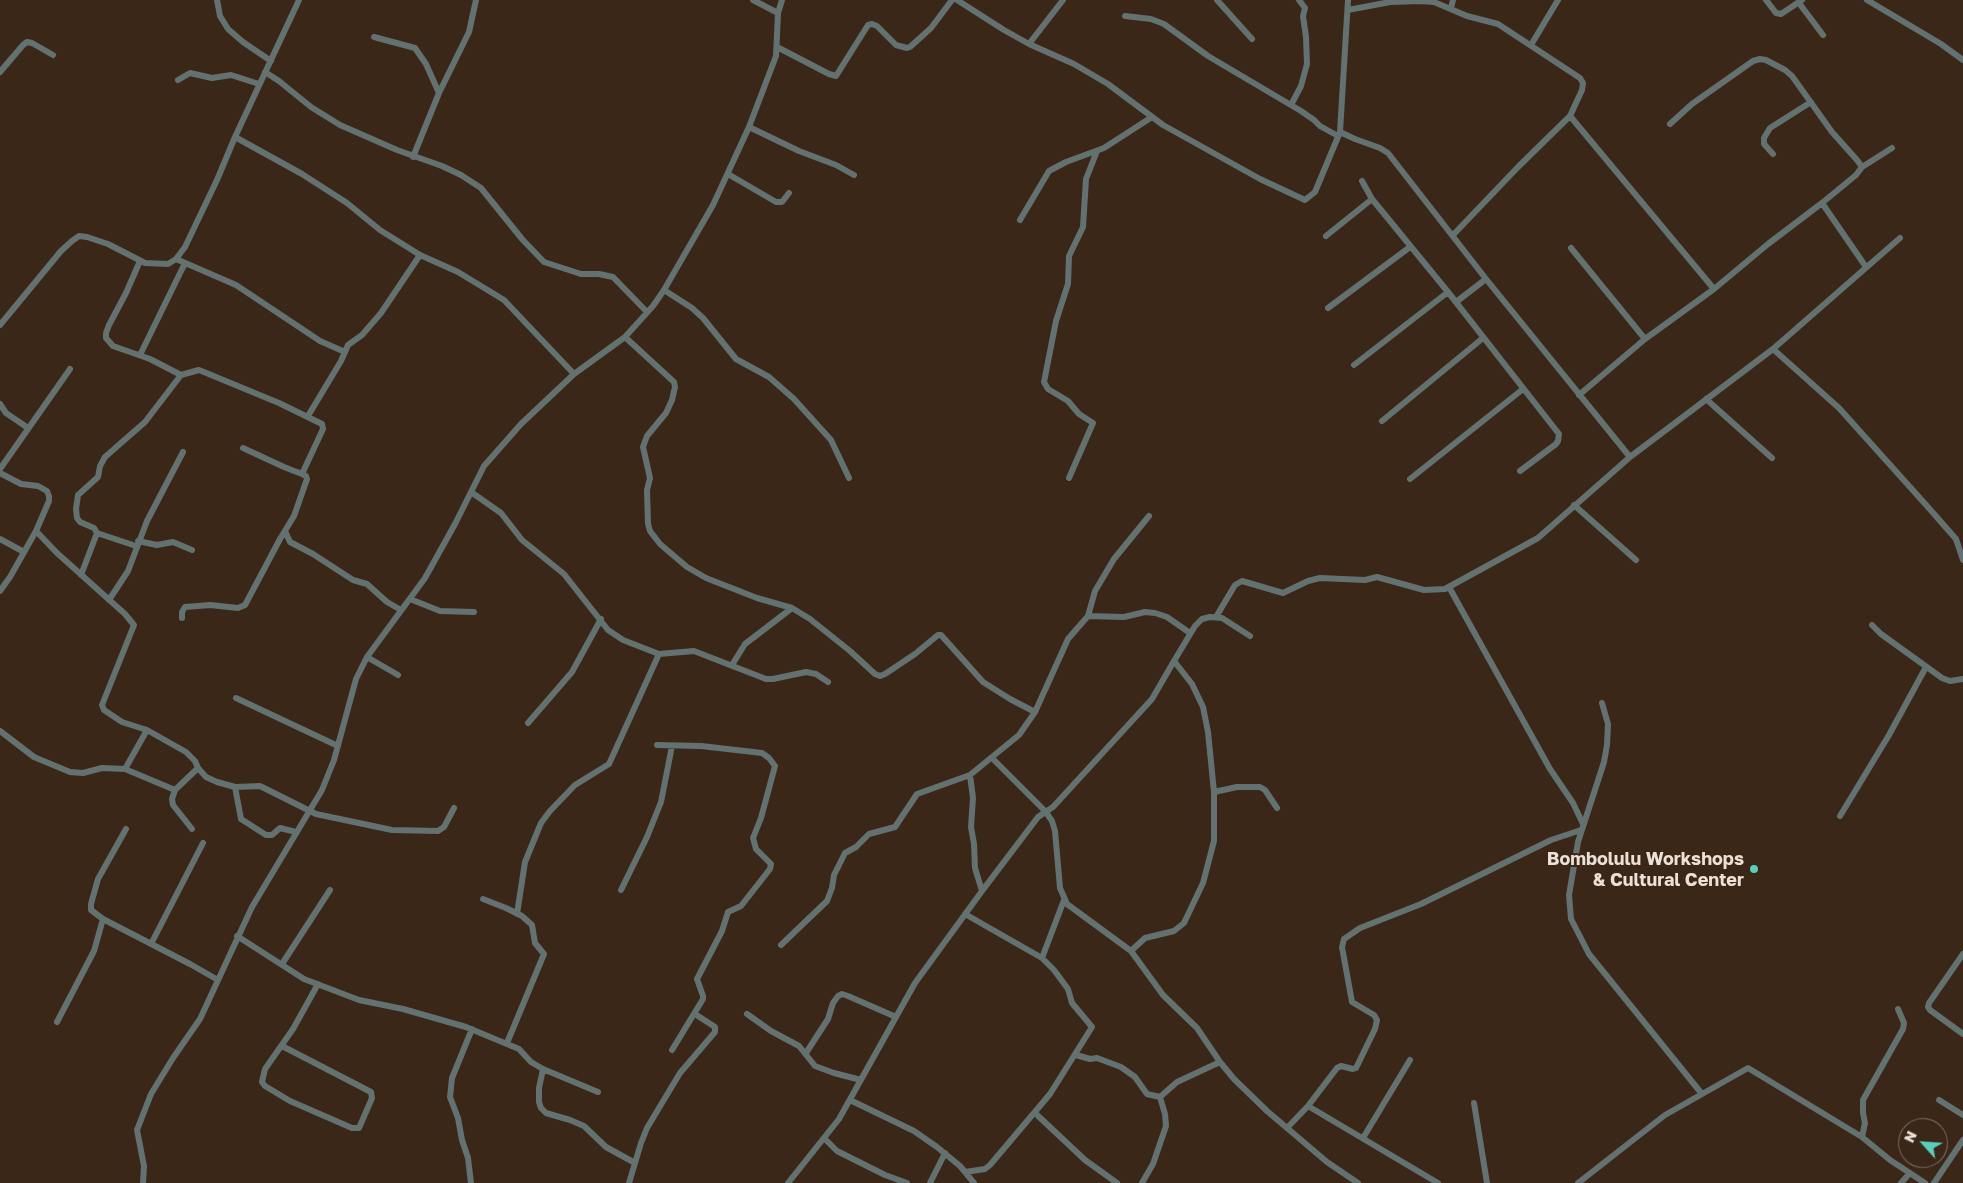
<!DOCTYPE html>
<html>
<head>
<meta charset="utf-8">
<style>
	body { margin:0 }
	#map { position:relative; width:1963px; height:1183px; overflow:hidden; background:#3b2718; font-family:"Golos Text",sans-serif }
	canvas { display:block }
	.north { position:absolute; left:1898px; top:1118px; width:50px; height:50px; box-sizing:border-box; background:#3b2718; border:1px solid #827164; border-radius:50%; rotate:296deg; font-size:14px; font-weight:700; line-height:20px; text-align:center; color:#ede0d6 }
	.north::after { content:''; display:block; margin:auto; width:18px; height:22px; background:#5acebd; clip-path:polygon(50% 0,100% 100%,50% 72%,0 100%) }
</style>
</head>
<body>
<div id="map">
<canvas width="1963" height="1183"></canvas>
<div class="north">N</div>
</div>
<script>
const ctx = document.querySelector('canvas').getContext('2d');
ctx.lineJoin = 'round';
const shape = rows => new Path2D(rows.map(r => 'M' + r).join(''));
function trace(path, color, width, dash) { ctx.strokeStyle = color; ctx.lineWidth = width; ctx.lineCap = dash ? 'butt' : 'round'; ctx.setLineDash(dash || []); ctx.stroke(path); }
function label(font, color, halo, rows, align = 'center') {
  ctx.font = font + ' "Golos Text",sans-serif'; ctx.lineWidth = 4; ctx.setLineDash([]); ctx.textBaseline = 'middle'; ctx.strokeStyle = halo; ctx.fillStyle = color; for (const [text, x, y, turn = 0] of rows) {
    ctx.save(); ctx.translate(x, y); ctx.rotate((+turn || 0) * Math.PI / 180); ctx.textAlign = isNaN(turn) ? turn : align; if (halo) ctx.strokeText(text, 0, 0); ctx.fillText(text, 0, 0); ctx.restore();
  }
}
trace(shape([
	[217,0,220,16,228,29,243,42,271,61],
	[753,0,778,13],
	[957,0,1004,30,1029,44,1074,64,1108,84,1163,125,1260,179,1305,200,1315,192,1340,132],
	[1217,0,1252,39],
	[1348,0,1340,132,1355,139,1380,148,1388,153,1486,279,1630,457],
	[1766,0,1776,13,1781,14,1802,0],
	[1867,0,1941,44,1963,60],
	[1799,3,1823,35],
	[1451,8,1453,0],
	[1348,10,1390,2,1420,1,1434,2,1467,16,1498,24,1580,78,1583,83,1582,90,1570,116],
	[1125,16,1151,19,1164,24,1208,56,1301,111,1314,120,1320,126,1338,136],
	[374,37,415,48,426,64,439,93],
	[1029,44,1063,0],
	[1531,45,1558,0],
	[777,47,829,74,836,76,868,25,872,24,877,26,896,45,907,48,910,47,931,28,952,0],
	[0,72,23,45,27,42,32,43,53,55],
	[265,72,279,81,311,107,340,125,397,150,442,166,461,175,481,188,522,239,544,262,581,274,599,274,613,277,647,312],
	[178,80,190,73,212,78,231,75,259,84],
	[1291,105,1301,86,1307,64,1306,37,1303,16,1305,8,1299,0],
	[749,127,799,151,836,165,854,175],
	[235,137,302,174,347,203,380,230,420,255,458,272,504,300,574,374],
	[1773,154,1764,144,1764,138,1770,128,1811,102],
	[413,157,439,93,469,32,476,0],
	[1862,167,1892,148],
	[728,174,776,202,782,202,789,193],
	[1362,181,1372,199,1448,292,1559,434,1558,441,1556,444,1520,471],
	[1822,203,1866,267],
	[1020,220,1049,171,1066,162,1104,148,1152,117],
	[1453,235,1518,167,1570,116,1714,289],
	[1326,236,1372,199],
	[1571,248,1645,339],
	[176,259,236,285,320,341,345,352],
	[140,261,126,293,109,325,106,333,106,338,113,346,150,359,181,375],
	[664,290,692,308,703,318,736,359,769,377,794,399,831,440,849,478],
	[1456,302,1486,279],
	[1328,308,1410,247],
	[0,325,61,251,72,241,79,236,87,237,108,244,145,263,168,264,176,259,185,247,217,180,235,137,299,0],
	[625,337,674,382,675,387,672,400,666,413,647,436,643,447,650,478,647,490,648,524,650,531,660,544,687,567,706,578,757,598,792,608],
	[1773,349,1900,238],
	[140,355,185,263],
	[1354,365,1448,292],
	[1579,395,1645,339,1714,289,1768,244,1822,203,1856,175,1862,167,1857,160,1832,132,1792,76,1785,70,1766,60,1760,59,1753,61,1692,104,1670,124],
	[1706,399,1772,458],
	[0,404,6,413,28,428],
	[308,416,341,361,348,345,362,335,381,313,420,255],
	[1382,421,1483,338],
	[243,448,284,467,302,474],
	[0,469,70,369],
	[0,473,21,484,38,486,47,491,49,496,49,501,36,531,10,577,0,591],
	[1069,478,1093,423,1079,414,1068,401,1048,389,1044,382,1056,321,1068,284,1069,256,1083,227,1086,179,1097,151],
	[1410,479,1523,389],
	[471,492,501,513,522,540,564,574,608,630,623,640,659,654,694,651,766,679,773,679,806,672,816,674,828,682],
	[1574,505,1636,560],
	[36,531,57,553,125,614,134,625,102,705,104,710,122,722,147,730,186,752,195,761,198,768,206,777,217,782,235,787,260,786,316,814,392,830,438,831,444,827,454,808],
	[285,531,290,542,313,554,353,580,367,584,387,602,401,610],
	[97,533,136,546],
	[0,539,24,552],
	[138,541,157,545,173,542,192,550],
	[81,575,97,533,94,528,80,522,77,518,76,509,78,495,98,477,100,466,105,457,145,422,181,375,199,370,279,403,322,424,323,429,302,474,306,476,307,479,294,516,280,539,245,605,238,608,210,605,185,607,182,612,182,618],
	[1449,587,1550,769,1573,803,1583,824],
	[410,599,440,611,474,612],
	[109,600,128,571,147,521,183,452],
	[1088,616,1095,591,1114,559,1149,516],
	[1216,617,1235,585,1242,581,1283,593,1308,581,1320,578,1365,580,1377,577,1424,590,1445,589,1538,538,1630,457,1773,349,1839,408,1927,506,1956,539,1963,560],
	[1872,625,1881,634,1942,678,1950,681,1963,679],
	[367,657,398,675],
	[732,665,745,644,792,608,810,619,850,651,875,674,880,676,885,674,915,654,938,635,941,635,983,682,1010,699,1035,712],
	[236,698,338,746],
	[1602,703,1608,724,1607,745,1604,762,1578,842,1569,895,1571,919,1589,954,1702,1094],
	[528,723,572,672,601,619],
	[0,731,34,757,70,772,83,773,102,768,125,769,175,790,172,799,173,805,192,829],
	[657,745,701,746,762,753,769,758,775,766,761,818,753,838,756,849,771,864,770,869,741,906,728,912,722,931,697,979,703,996,703,999,672,1050],
	[992,758,1045,811,1052,821,1055,831,1060,888,1067,904,1131,951,1163,995,1197,1028,1220,1062,1234,1079,1267,1111,1327,1162,1358,1183],
	[125,769,147,730],
	[970,775,973,798,971,827,974,844,975,868,982,891],
	[235,787,241,819,266,835,272,835,280,828,296,832],
	[175,790,198,768],
	[1214,792,1237,787,1260,787,1265,790,1277,808],
	[1840,816,1889,735,1926,667],
	[126,829,98,879,91,904,91,910,103,919,190,964,218,980],
	[621,890,647,837,661,802,672,746],
	[483,899,506,908,522,916,532,925,535,943,544,954,507,1043],
	[517,914,525,862,541,823,550,811,575,785,609,764,659,654],
	[965,914,1042,958,1054,970,1068,989,1072,1003,1092,1027,1050,1094,990,1165,985,1169,965,1172],
	[237,936,304,979,359,1000,403,1009,466,1027,519,1049,531,1062,543,1069,598,1092],
	[151,944,203,843],
	[781,945,827,901,832,888,834,875,845,853,856,847,869,834,895,827,917,794,970,775,1019,735,1035,712,1068,639,1088,616,1124,617,1145,612,1155,613,1167,617,1190,633],
	[1131,951,1145,938,1174,931,1184,923,1203,883,1214,841,1214,792,1208,732,1203,707,1192,684,1174,661,1195,626,1202,619,1210,617,1222,618,1250,636],
	[1963,954,1929,1003,1928,1007,1930,1010,1963,1034],
	[1042,958,1064,900],
	[282,964,330,890],
	[747,1014,771,1031,799,1046,815,1066,834,1073,861,1080],
	[57,1022,94,951,103,919],
	[282,1046,371,1092,372,1098,359,1128,352,1128,290,1101,265,1086,262,1082,265,1069,293,1029,318,984],
	[806,1053,828,1019,833,1003,838,996,842,994,848,996,896,1017],
	[1076,1055,1090,1059,1097,1058,1121,1067,1135,1077,1147,1094,1160,1097,1177,1082,1220,1062],
	[543,1069,539,1088,539,1102,541,1108,546,1113,570,1120,584,1126,606,1147,635,1163],
	[850,1100,914,1131,937,1147,960,1166,974,1183],
	[1939,1100,1963,1115],
	[1474,1103,1487,1183],
	[1308,1106,1438,1183],
	[1035,1113,1085,1160,1117,1183],
	[1287,1128,1308,1106,1337,1068,1341,1066,1353,1069,1356,1068,1375,1029,1377,1020,1374,1015,1352,1002,1342,947,1344,939,1360,928,1421,904,1551,840,1581,830],
	[1862,1137,1865,1123,1863,1113,1863,1100,1903,1029,1904,1023,1898,1009],
	[824,1138,837,1151,885,1175,907,1183],
	[1363,1138,1410,1060],
	[143,1183,144,1166,137,1130,151,1094,173,1058,200,1019,252,907,322,790,334,760,356,679,367,657,425,578,455,524,484,466,521,424,574,374,625,337,653,306,664,290,713,205,749,127,776,56,778,13,782,0],
	[471,1183,468,1158,462,1140,458,1118,450,1097,452,1078,472,1029],
	[629,1183,641,1143,647,1128,680,1073,715,1032,715,1027,695,1014],
	[788,1183,839,1119,915,983,982,891,1038,817,1053,807,1152,699,1174,661],
	[930,1183,945,1153],
	[1142,1183,1153,1164,1166,1126,1165,1114,1160,1097],
	[1578,1183,1665,1115,1748,1068,1862,1137,1890,1160,1925,1183],
	[1901,1183,1909,1174],
	[1934,1183,1963,1140]
]), '#637270', 6);
for (const [x, y, r, color] of [
	[1754,869,5,"#5acebd"]
]) { const dot = new Path2D(); dot.arc(x, y, r, 0, 2 * Math.PI); ctx.fillStyle = color; ctx.fill(dot); trace(dot, '#3b2718', 2); }
label('bold 18px', '#ede0d6', '#3b2718', [
	["Bombolulu Workshops",1744,859],
	["& Cultural Center",1744,880]
], 'right');
</script>
</body>
</html>
